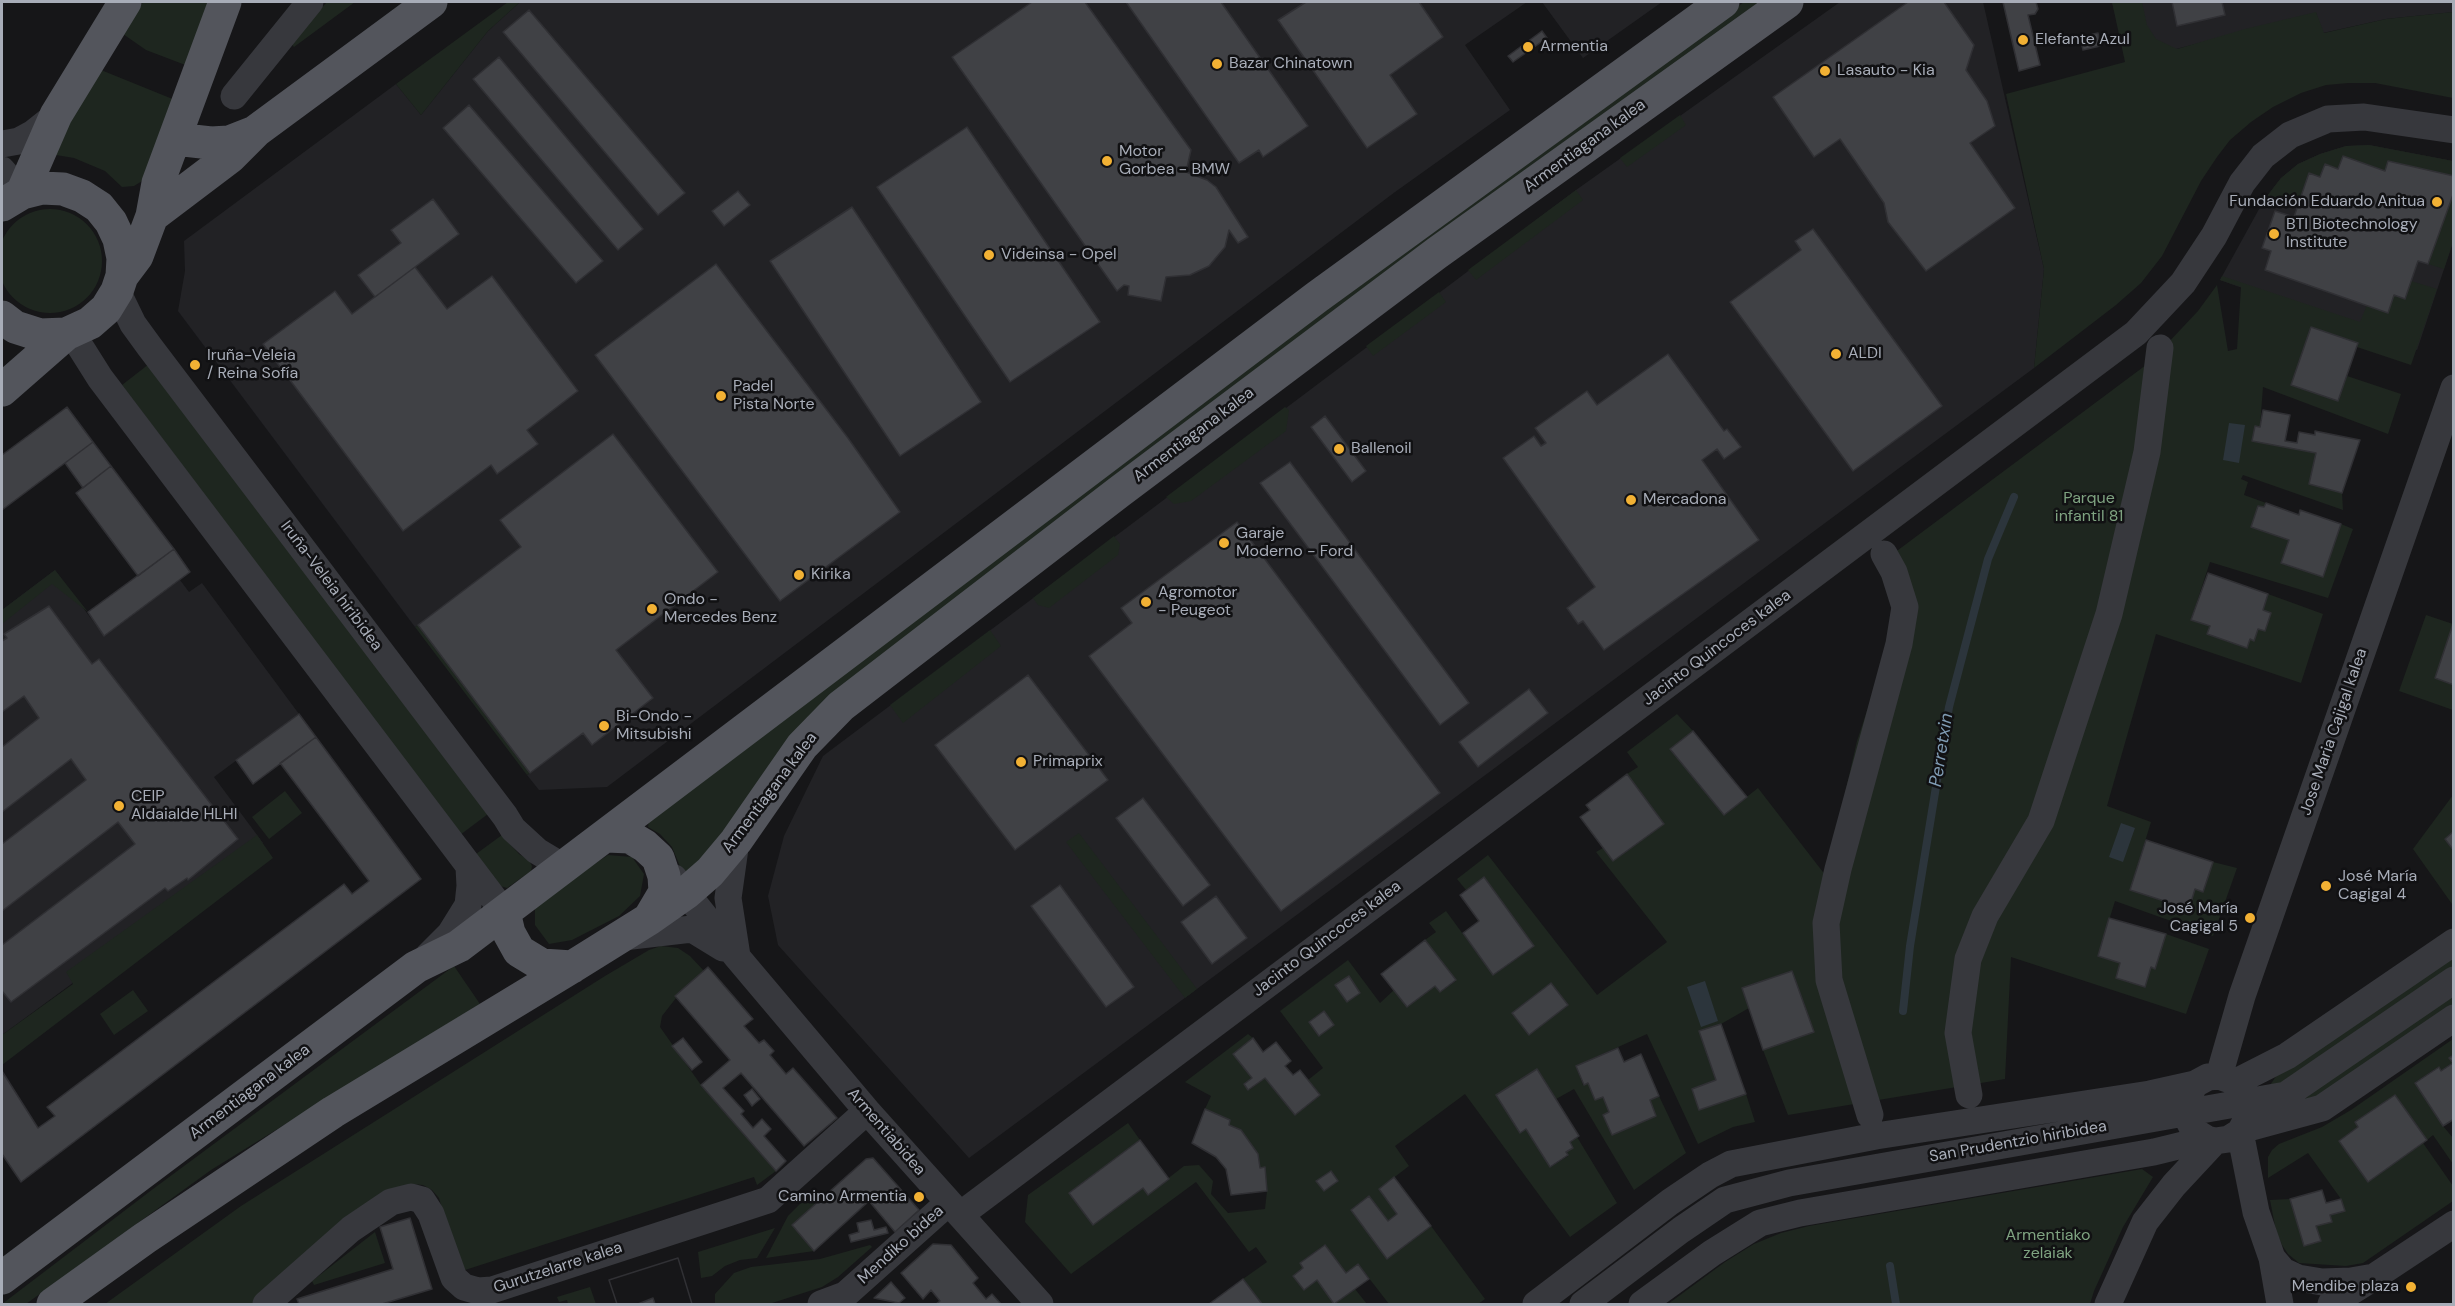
<!DOCTYPE html>
<html>
<head>
<meta charset="utf-8">
<style>
	body { margin:0 }
	#map { position:relative; width:2455px; height:1306px; overflow:hidden; background:#161618; font-family:"DM Sans",sans-serif }
	canvas { display:block }
	.frame { position:absolute; inset:0; border:3px solid #a8adb8; pointer-events:none }
</style>
</head>
<body>
<div id="map">
<canvas width="2455" height="1306"></canvas>
<div class="frame"></div>
</div>
<script>
const ctx = document.querySelector('canvas').getContext('2d');
ctx.lineJoin = 'round';
function fill(path, color) { ctx.fillStyle = color; ctx.fill(path, 'evenodd'); }
const shape = rows => new Path2D(rows.map(r => 'M' + r).join(''));
function trace(path, color, width, dash) { ctx.strokeStyle = color; ctx.lineWidth = width; ctx.lineCap = dash ? 'butt' : 'round'; ctx.setLineDash(dash || []); ctx.stroke(path); }
function label(font, color, halo, rows, align = 'center') {
  ctx.font = font + ' "DM Sans",sans-serif'; ctx.lineWidth = 5; ctx.setLineDash([]); ctx.textBaseline = 'middle'; ctx.strokeStyle = halo; ctx.fillStyle = color; for (const [text, x, y, turn = 0] of rows) {
    ctx.save(); ctx.translate(x, y); ctx.rotate((+turn || 0) * Math.PI / 180); ctx.textAlign = isNaN(turn) ? turn : align; if (halo) ctx.strokeText(text, 0, 0); ctx.fillText(text, 0, 0); ctx.restore();
  }
}
fill(shape([
	[520,2,1527,2,1465,45,1510,110,1395,192,607,787,539,790,527,775,530,773,418,626,415,627,178,311,185,271,184,241,396,84,421,115,488,31],
	[1542,2,1662,2,1583,58],
	[1840,2,1983,2,2044,269,2034,368,969,1158,778,945,768,896,784,836,823,756,1576,190],
	[2112,2,2453,2,2454,12,2386,19,2323,33,2316,13,2126,62],
	[2369,145,2453,161,2453,242,2417,350,2220,280,2264,200,2281,178,2298,164,2320,154,2346,146],
	[55,570,104,636,180,580,189,592,202,583,299,714,214,777,263,843,2,1035,2,610]
]), '#222225');
fill(shape([
	[143,2,211,2,188,66,146,50,123,34],
	[327,2,355,2,294,47,290,42],
	[508,2,520,2,488,31,421,115,396,84],
	[1744,2,1765,2,877,661,722,837,684,876,672,847,660,834,648,827,649,821,1485,186],
	[2112,2,2142,2,2147,25,2156,39,2177,49,2245,29,2316,12,2324,33,2386,19,2453,12,2453,98,2375,83,2348,83,2326,85,2301,93,2273,107,2251,122,2230,140,2217,157,2201,181,2162,256,2141,283,2116,305,2034,368,2044,269,2006,94,2125,62],
	[101,70,175,100,147,178,134,186,122,187,105,171,74,158,50,154],
	[1680,115,1686,125,1627,167,1620,158],
	[2369,145,2453,161,2453,176,2388,161,2385,171,2343,156,2338,169,2325,164,2320,177,2309,173,2297,206,2264,200,2281,178,2298,164,2320,154,2346,146],
	[1576,190,1583,200,1476,280,1468,270],
	[2453,192,2453,242,2444,269,2428,264],
	'-2 261a52 52 0 1 1 104 0a52 52 0 1 1-104 0Z',
	[2222,276,2360,322,2367,305,2388,312,2394,295,2405,299,2411,281,2437,289,2411,365,2357,347,2358,343,2311,327,2291,385,2338,401,2347,376,2401,394,2388,434,2263,387,2260,427,2255,426,2252,441,2316,453,2309,484,2342,493,2343,510,2243,475,2241,479,2248,482,2244,495,2266,503,2264,507,2258,506,2251,527,2289,540,2323,577,2341,524,2353,529,2328,598,2210,562,2191,620,2210,626,2207,634,2246,648,2250,639,2254,640,2258,629,2265,631,2271,613,2263,610,2268,594,2323,614,2301,683,2156,634,2107,806,2151,822,2130,890,2188,909,2195,889,2203,891,2213,862,2237,868,2213,936,2115,901,2098,956,2120,963,2116,978,2144,987,2151,967,2155,968,2166,934,2209,949,2186,1014,2011,957,2005,1079,1788,1115,1763,1050,1814,1032,1792,971,1742,988,1749,1008,1721,1024,1700,1031,1716,1080,1692,1089,1699,1110,1746,1094,1755,1122,1733,1127,1698,1144,1647,1034,1576,1066,1583,1085,1588,1083,1595,1100,1603,1097,1609,1112,1603,1115,1612,1135,1656,1116,1650,1100,1659,1096,1686,1153,1634,1190,1574,1089,1556,1099,1537,1069,1496,1095,1519,1132,1526,1129,1550,1167,1568,1156,1566,1152,1570,1142,1577,1137,1617,1203,1570,1237,1465,1094,1395,1146,1409,1166,1379,1189,1397,1214,1388,1221,1369,1196,1351,1210,1387,1258,1431,1226,1485,1299,1478,1304,1389,1304,1358,1264,1346,1273,1324,1245,1300,1263,1303,1268,1293,1276,1304,1290,1317,1280,1334,1304,1355,1289,1367,1304,1262,1304,1243,1279,1267,1262,1256,1247,1249,1252,1196,1182,1071,1274,1025,1222,1028,1195,1128,1123,1140,1140,1069,1193,1143,1188,1148,1194,1184,1166,1199,1165,1213,1181,1211,1194,1228,1213,1265,1209,1267,1191,1265,1168,1260,1168,1258,1154,1241,1130,1229,1125,1230,1120,1205,1109,1211,1096,1185,1082,1248,1034,1253,1038,1233,1054,1252,1078,1244,1084,1249,1090,1265,1078,1295,1115,1320,1095,1308,1080,1323,1068,1280,1011,1348,960,1380,1003,1394,990,1407,1007,1435,986,1440,992,1456,981,1425,940,1436,932,1429,923,1446,911,1493,975,1533,947,1484,878,1466,890,1457,879,1488,855,1597,995,1667,942,1596,852,1603,848,1613,861,1664,824,1627,774,1638,767,1627,752,1677,714,1693,731,1671,750,1724,815,1758,788,1826,876,1857,741,1897,620,1878,565,2150,362,2198,311,2217,285,2228,351,2237,349,2241,287,2220,280],
	[1439,292,1446,302,1373,356,1366,346],
	[149,364,488,814,460,835,122,385],
	[1285,407,1289,410,1286,431,1191,501,1174,504,1166,497],
	[1114,536,1120,544,1118,555,1049,608,1038,605,1033,598],
	[55,570,88,612,52,584,2,624,2,610],
	[2426,615,2453,624,2435,678,2453,685,2453,710,2399,691],
	[418,625,530,773,527,775,415,627],
	[990,630,1001,646,903,723,890,705],
	[285,791,302,813,269,839,252,817],
	[2453,795,2453,831,2445,839,2453,851,2452,904,2413,849],
	[1079,833,1197,989,1185,998,1066,842],
	[257,835,273,858,2,1065,2,1035,73,984,66,972],
	[502,835,519,854,529,860,532,866,531,871,507,888,500,886,476,854],
	[608,855,632,857,644,874,640,896,619,916,572,940,549,944,535,925,535,903],
	[661,946,678,948,690,956,704,971,675,996,676,998,662,1016,660,1027,701,1085,776,1171,757,1185,754,1177,465,1270,456,1258,439,1198,432,1190,423,1185,412,1184,254,1304,105,1304,241,1206,605,976,649,950],
	[2453,958,2453,1007,2301,1109,2270,1085,2277,1075],
	[454,966,480,1004,211,1170,26,1304,2,1304,153,1189],
	[133,990,148,1011,114,1035,100,1014],
	[2453,1039,2453,1055,2449,1058,2453,1063,2441,1071,2438,1067,2415,1083,2443,1126,2453,1138,2453,1164,2433,1135,2427,1140,2395,1095,2356,1122,2358,1127,2339,1141,2368,1181,2423,1143,2453,1186,2453,1201,2363,1263,2346,1266,2299,1263,2288,1254,2282,1245,2276,1231,2270,1200,2290,1199,2305,1246,2321,1241,2316,1226,2332,1222,2330,1215,2344,1211,2341,1199,2308,1153,2268,1178,2268,1157,2272,1150,2279,1144,2322,1127,2351,1110],
	[2142,1169,2153,1177,2123,1227,2094,1291,2090,1304,1668,1304,1725,1262,1754,1244,1781,1233,1809,1226],
	[810,1194,818,1202,792,1225,814,1251,766,1258,788,1216],
	[775,1228,757,1258,740,1260,725,1266,712,1276,701,1278,698,1252],
	[375,1232,385,1263,314,1285,312,1281],
	[870,1245,872,1247,838,1277,822,1287,769,1304,715,1304,715,1294,734,1273,751,1267,820,1259],
	[590,1287,596,1304,568,1304,567,1300,559,1302,557,1297]
]), '#1e261f');
fill(shape([
	[2229,423,2245,425,2239,463,2223,460],
	[2121,823,2135,828,2123,862,2109,857],
	[1705,981,1718,1021,1701,1027,1687,987]
]), '#2c353c');
trace(shape([
	[1903,1011,1910,946,1949,707,1988,559,2014,497],
	[1890,1266,1896,1304]
]), '#2c353c', 8);
const building = shape([
	[1032,2,1085,2,1191,150,1186,172,1207,180,1216,187,1248,237,1238,243,1229,230,1225,247,1209,266,1190,275,1166,277,1161,301,1128,295,1129,286,1124,285,1117,291,952,57,1032,2],
	[1126,2,1221,2,1308,126,1263,157,1259,150,1239,163,1126,2],
	[1306,2,1419,2,1443,37,1390,75,1417,114,1367,148,1278,20,1306,2],
	[1908,2,1944,2,1974,45,1966,70,1987,101,1995,126,1970,143,2015,208,1926,271,1888,222,1884,203,1840,139,1814,157,1773,97,1908,2],
	[2003,2,2036,2,2038,9,2035,14,2028,15,2040,65,2019,71,2003,2],
	[2172,2,2222,2,2225,15,2177,26,2172,2],
	[529,10,685,193,658,215,503,32,529,10],
	[1542,31,1547,38,1513,62,1508,56,1542,31],
	[2098,33,2100,46,2083,50,2080,37,2098,33],
	[499,57,643,229,618,250,473,79,499,57],
	[469,105,603,261,576,283,443,128,469,105],
	[967,127,1100,322,1010,382,877,187,967,127],
	[2343,156,2385,171,2388,161,2454,176,2454,192,2428,264,2418,261,2405,299,2394,295,2388,313,2265,270,2271,251,2262,248,2275,211,2294,217,2309,173,2320,177,2325,164,2338,169,2343,156],
	[738,191,750,205,724,226,712,211,738,191],
	[433,199,459,234,375,297,358,275,401,243,391,230,433,199],
	[852,207,981,402,900,456,770,261,852,207],
	[1813,229,1942,406,1853,471,1730,302,1801,250,1795,241,1813,229],
	[716,264,848,438,900,512,780,601,595,355,716,264],
	[415,267,447,309,492,276,578,391,527,430,538,444,497,474,491,465,403,531,263,344,335,291,352,314,415,267],
	[2311,327,2358,343,2338,401,2291,385,2311,327],
	[1668,354,1724,431,1727,429,1741,447,1724,459,1717,449,1702,460,1759,540,1604,650,1583,621,1578,624,1567,608,1595,587,1503,458,1534,436,1541,446,1546,443,1535,428,1587,391,1597,405,1668,354],
	[67,407,93,442,2,510,2,455,67,407],
	[2263,410,2290,415,2285,441,2297,443,2299,432,2315,435,2315,431,2360,440,2342,493,2309,484,2316,453,2252,441,2255,426,2260,427,2263,410],
	[1325,416,1366,471,1352,482,1311,427,1325,416],
	[613,434,718,572,616,650,653,698,592,745,583,733,530,773,418,625,521,547,500,520,613,434],
	[93,442,111,466,83,488,65,463,93,442],
	[1290,462,1469,703,1440,725,1260,483,1290,462],
	[111,466,174,549,138,576,76,493,111,466],
	[2266,503,2299,515,2300,510,2341,524,2323,577,2281,563,2289,540,2251,527,2258,506,2264,507,2266,503],
	[1237,522,1440,793,1281,911,1089,656,1132,623,1121,608,1237,522],
	[174,549,190,572,104,636,88,612,174,549],
	[2208,573,2268,594,2263,610,2271,613,2265,631,2258,629,2254,641,2250,639,2247,648,2207,634,2210,626,2191,620,2208,573],
	[49,606,92,664,99,659,238,839,188,880,187,878,168,891,165,888,11,1002,2,991,2,945,135,844,118,822,2,911,2,844,86,780,71,759,2,812,2,747,39,718,24,696,2,712,2,641,7,638,4,634,49,606],
	[2453,624,2454,624,2454,685,2435,678,2453,624],
	[1028,675,1108,780,1015,850,935,745,1028,675],
	[1529,689,1548,713,1478,767,1459,742,1529,689],
	[299,714,316,737,253,784,236,760,299,714],
	[1693,731,1747,797,1724,815,1670,749,1693,731],
	[316,737,421,879,21,1182,2,1154,2,1071,38,1128,55,1116,47,1107,344,884,352,894,369,881,280,763,316,737],
	[1627,774,1664,824,1613,861,1580,817,1590,810,1586,805,1627,774],
	[1143,798,1210,885,1183,906,1116,818,1143,798],
	[2454,831,2454,851,2445,839,2454,831],
	[2146,840,2213,862,2203,892,2195,889,2189,909,2130,890,2146,840],
	[1484,877,1534,946,1493,975,1463,933,1479,921,1460,895,1484,877],
	[1060,885,1134,987,1106,1007,1031,906,1060,885],
	[1216,896,1247,938,1212,964,1181,922,1216,896],
	[2109,918,2166,934,2155,969,2151,967,2145,987,2116,978,2120,963,2098,956,2109,918],
	[1425,940,1456,980,1440,992,1435,986,1407,1007,1381,974,1425,940],
	[708,967,753,1019,744,1026,759,1043,764,1040,774,1051,770,1055,786,1074,793,1068,837,1118,804,1146,741,1073,723,1088,744,1111,741,1114,753,1128,762,1119,771,1129,764,1136,786,1161,776,1171,701,1085,730,1060,675,996,708,967],
	[1792,971,1814,1032,1763,1050,1742,988,1792,971],
	[1349,976,1360,993,1347,1002,1335,985,1349,976],
	[1551,983,1568,1005,1529,1035,1512,1013,1551,983],
	[1324,1011,1334,1025,1319,1036,1309,1022,1324,1011],
	[1721,1024,1746,1094,1699,1110,1692,1089,1716,1080,1699,1031,1721,1024],
	[683,1038,702,1062,692,1070,672,1046,683,1038],
	[1253,1038,1263,1052,1276,1042,1291,1061,1285,1066,1293,1075,1300,1070,1320,1095,1295,1115,1265,1078,1248,1090,1244,1084,1252,1078,1233,1054,1253,1038],
	[1618,1048,1624,1062,1641,1054,1659,1096,1650,1100,1656,1116,1612,1135,1603,1115,1609,1112,1603,1097,1595,1100,1588,1083,1584,1085,1576,1066,1618,1048],
	[2454,1055,2454,1119,2443,1126,2415,1083,2439,1067,2441,1071,2453,1063,2449,1058,2454,1055],
	[1537,1069,1579,1136,1570,1142,1573,1148,1566,1152,1568,1155,1550,1167,1526,1129,1520,1133,1496,1095,1537,1069],
	[752,1089,760,1099,752,1106,744,1095,752,1089],
	[2395,1095,2427,1140,2368,1182,2339,1141,2358,1127,2355,1122,2395,1095],
	[1205,1109,1230,1120,1229,1125,1241,1130,1258,1154,1260,1168,1265,1167,1267,1191,1231,1195,1226,1169,1216,1157,1192,1143,1205,1109],
	[1140,1140,1169,1179,1148,1195,1143,1188,1093,1225,1069,1193,1140,1140],
	[873,1158,919,1210,895,1232,869,1201,814,1251,792,1225,866,1159,873,1158],
	[1331,1171,1338,1181,1324,1191,1316,1181,1331,1171],
	[1394,1177,1431,1226,1387,1259,1351,1210,1369,1196,1388,1221,1397,1214,1379,1189,1394,1177],
	[2322,1190,2326,1203,2341,1199,2345,1211,2330,1215,2332,1222,2316,1226,2321,1241,2304,1246,2290,1199,2322,1190],
	[410,1218,432,1289,382,1304,299,1304,297,1299,393,1269,380,1227,410,1218],
	[871,1220,874,1230,886,1227,888,1233,851,1242,849,1235,859,1232,857,1223,871,1220],
	[933,1244,951,1245,978,1278,973,1283,986,1299,992,1294,1001,1304,936,1304,940,1301,931,1290,923,1299,901,1273,933,1244],
	[1325,1245,1346,1273,1358,1264,1369,1279,1334,1304,1317,1280,1304,1290,1293,1276,1303,1268,1300,1263,1325,1245],
	[678,1258,692,1304,655,1304,653,1298,638,1304,617,1304,609,1280,678,1258],
	[678,1258,692,1304,617,1304,609,1280,678,1258],
	[1243,1279,1262,1304,1209,1304,1243,1279],
	[891,1282,905,1298,899,1303,874,1298,891,1282]
]);
fill(building, '#404145');
trace(building, '#303034', 1.5);
trace(shape([
	[234,96,310,2],
	[2,144,19,141,32,134,56,115],
	[2,170,22,193],
	[117,291,133,324,149,346,505,816,513,829,537,851,562,866],
	[71,332,100,378,504,912],
	[736,841,728,898,737,956],
	[674,878,737,957,867,1111,1040,1304],
	[623,937,692,929,723,948],
	[428,956,450,934,468,905,470,886,469,867],
	[2219,1076,2242,996,2454,388],
	[2236,1082,2287,1056,2454,942],
	[1969,1095,1958,1033,1968,959,1985,916,2041,821,2109,614,2147,452,2160,348],
	[1870,1115,1829,980,1826,923,1838,869,1899,644,1905,607,1894,572,1884,554],
	[2241,1130,2322,1108,2454,1018],
	[2240,1132,2256,1212,2272,1258,2280,1304],
	[960,1215,2136,333,2183,283,2214,236,2242,183,2263,156,2290,135,2328,119,2364,117,2454,130],
	[2272,1258,2283,1271,2298,1278,2322,1282,2351,1281,2374,1277,2454,1224],
	[266,1304,351,1229,391,1202,411,1197,422,1200,431,1214,454,1278,464,1287,478,1291,492,1290,768,1200,867,1111],
	[821,1304,845,1295,948,1203],
	[1536,1304,1670,1202,1710,1175,1731,1164,1876,1136,2150,1094,2195,1084,2208,1077,2219,1076,2236,1082,2247,1095,2249,1115,2240,1132,2229,1139,2215,1141,2207,1139,2194,1131,2185,1113,2186,1101,2195,1084],
	[1583,1304,1681,1230,1725,1200,1789,1183,2286,1095,2454,980],
	[1642,1304,1712,1253,1760,1223,1800,1213,2154,1152,2207,1139],
	[2108,1304,2145,1222,2174,1185,2215,1141],
	[2331,1304,2368,1281]
]), '#37383d', 27);
trace(shape([
	[175,139,211,143,229,142,252,133],
	[22,193,56,115,125,2],
	[2,205,22,193,42,188,63,189,82,196,99,207,111,222,119,239,123,258,122,276,117,291,106,309,90,323,66,334,40,335,15,327,2,317],
	[152,216,230,157,256,131,431,2],
	[122,276,137,256,152,216,158,183,225,2],
	[2,390,66,334],
	[607,836,630,837,645,846,658,858,664,876,665,892,649,919],
	[504,912,509,933,519,951,542,965,572,967],
	[2,1278,416,967,459,946,1317,297,1723,2],
	[53,1304,145,1238,333,1112,572,967,649,919,686,893,710,872,736,841,802,746,841,706,1119,492,1437,253,1787,2]
]), '#53555c', 33);
for (const [x, y, r, color] of [
	[2023,40,6,"#f2b134"],
	[1528,47,6,"#f2b134"],
	[1217,64,6,"#f2b134"],
	[1825,71,6,"#f2b134"],
	[1107,161,6,"#f2b134"],
	[2437,202,6,"#f2b134"],
	[2274,234,6,"#f2b134"],
	[989,255,6,"#f2b134"],
	[1836,354,6,"#f2b134"],
	[195,365,6,"#f2b134"],
	[721,396,6,"#f2b134"],
	[1339,449,6,"#f2b134"],
	[1631,500,6,"#f2b134"],
	[1224,543,6,"#f2b134"],
	[799,575,6,"#f2b134"],
	[1146,602,6,"#f2b134"],
	[652,609,6,"#f2b134"],
	[604,726,6,"#f2b134"],
	[1021,762,6,"#f2b134"],
	[119,806,6,"#f2b134"],
	[2326,886,6,"#f2b134"],
	[2250,918,6,"#f2b134"],
	[919,1197,6,"#f2b134"],
	[2411,1287,6,"#f2b134"]
]) { const dot = new Path2D(); dot.arc(x, y, r, 0, 2 * Math.PI); ctx.fillStyle = color; ctx.fill(dot); trace(dot, '#111113', 2); }
label('16px', '#a8adb8', '#111113', [
	["Elefante Azul",2035,40],
	["Armentia",1540,47],
	["Bazar Chinatown",1229,64],
	["Lasauto - Kia",1837,71],
	["Motor",1119,152],
	["Gorbea - BMW",1119,170],
	["Fundación Eduardo Anitua",2425,202,"right"],
	["BTI Biotechnology",2286,225],
	["Institute",2286,243],
	["Videinsa - Opel",1001,255],
	["ALDI",1848,354],
	["Iruña-Veleia",207,356],
	["/ Reina Sofía",207,374],
	["Padel",733,387],
	["Pista Norte",733,405],
	["Ballenoil",1351,449],
	["Mercadona",1643,500],
	["Garaje",1236,534],
	["Moderno - Ford",1236,552],
	["Kirika",811,575],
	["Agromotor",1158,593],
	["- Peugeot",1158,611],
	["Ondo -",664,600],
	["Mercedes Benz",664,618],
	["Bi-Ondo -",616,717],
	["Mitsubishi",616,735],
	["Primaprix",1033,762],
	["CEIP",131,797],
	["Aldaialde HLHI",131,815],
	["José María",2338,877],
	["Cagigal 4",2338,895],
	["José María",2238,909,"right"],
	["Cagigal 5",2238,927,"right"],
	["Camino Armentia",907,1197,"right"],
	["Mendibe plaza",2399,1287,"right"]
], 'left');
label('16px', '#a8adb8', '#111113', [
	["Armentiagana kalea",1585,146,-36],
	["Armentiagana kalea",1194,435,-37],
	["Iruña-Veleia hiribidea",331,586,53],
	["Jacinto Quincoces kalea",1717,648,-37],
	["Jose Maria Cajigal kalea",2334,732,-71],
	["Armentiagana kalea",770,793,-53],
	["Jacinto Quincoces kalea",1327,939,-37],
	["Armentiagana kalea",250,1092,-37],
	["Armentiabidea",886,1132,49],
	["San Prudentzio hiribidea",2018,1142,-10],
	["Mendiko bidea",901,1245,-42],
	["Gurutzelarre kalea",558,1268,-18]
]);
label('16px', '#7fa381', '#111113', [
	["Parque",2089,499],
	["infantil 81",2089,517],
	["Armentiako",2048,1236],
	["zelaiak",2048,1254]
]);
label('italic 18px', '#7f9bb3', '#111113', [
	["Perretxin",1942,750,-81]
]);
</script>
</body>
</html>
